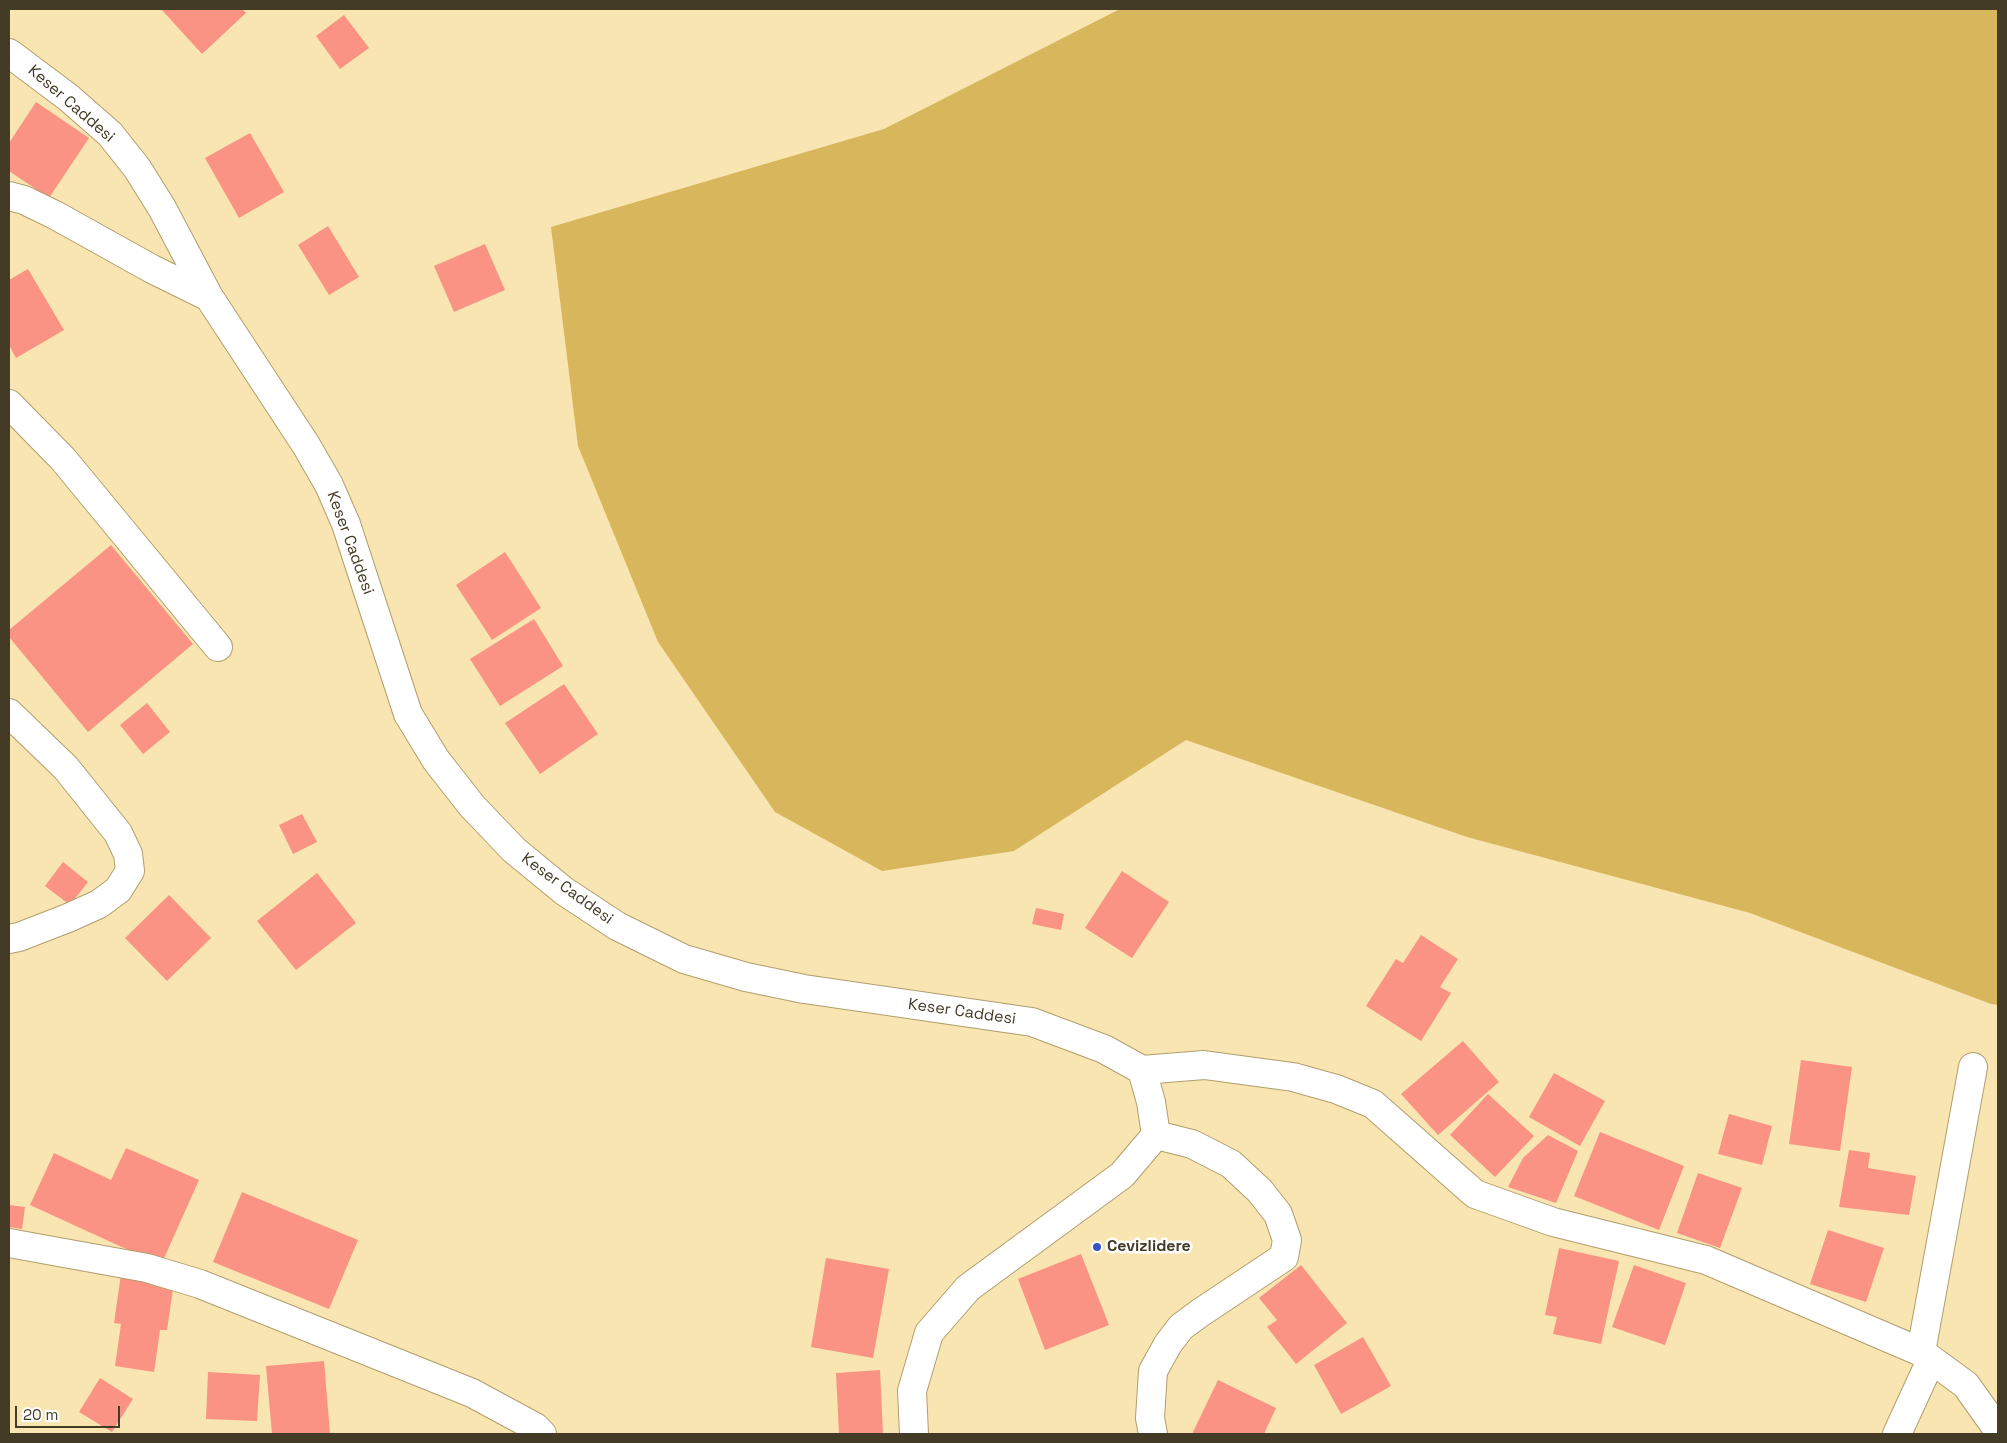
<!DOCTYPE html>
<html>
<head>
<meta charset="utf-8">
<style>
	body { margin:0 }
	#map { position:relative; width:2007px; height:1443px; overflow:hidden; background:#f8e5b1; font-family:"Space Grotesk",sans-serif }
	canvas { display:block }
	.frame { position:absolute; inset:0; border:10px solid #433b26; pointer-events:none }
	.scale { position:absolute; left:15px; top:1406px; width:105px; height:22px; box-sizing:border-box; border:2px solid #433b26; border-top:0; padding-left:6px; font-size:15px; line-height:18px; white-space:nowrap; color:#433b26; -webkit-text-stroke:4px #fff; paint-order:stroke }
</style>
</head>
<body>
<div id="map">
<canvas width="2007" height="1443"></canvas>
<div class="frame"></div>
<div class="scale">20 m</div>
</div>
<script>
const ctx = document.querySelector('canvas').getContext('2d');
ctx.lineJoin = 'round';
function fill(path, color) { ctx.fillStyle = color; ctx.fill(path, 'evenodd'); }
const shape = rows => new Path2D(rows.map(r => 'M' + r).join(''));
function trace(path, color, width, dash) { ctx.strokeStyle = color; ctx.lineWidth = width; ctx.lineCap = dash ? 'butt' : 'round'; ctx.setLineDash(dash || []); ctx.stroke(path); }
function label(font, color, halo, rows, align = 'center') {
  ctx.font = font + ' "Space Grotesk",sans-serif'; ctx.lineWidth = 5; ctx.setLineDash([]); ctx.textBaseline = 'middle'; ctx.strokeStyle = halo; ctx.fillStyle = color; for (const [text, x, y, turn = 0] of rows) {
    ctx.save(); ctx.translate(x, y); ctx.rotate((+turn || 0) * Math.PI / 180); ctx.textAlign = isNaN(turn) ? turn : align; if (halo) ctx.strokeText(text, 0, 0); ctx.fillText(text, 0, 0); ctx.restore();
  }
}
fill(shape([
	[1120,9,1998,9,1998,1005,1991,1004,1750,913,1467,837,1186,740,1014,851,882,871,775,812,658,642,578,446,551,227,884,129]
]), '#d7b65c');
fill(shape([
	[161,9,242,9,246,13,202,54],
	[344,15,369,48,340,69,316,36],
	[36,102,89,138,49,198,9,171,9,143],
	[250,133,284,192,239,218,205,158],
	[328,226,359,277,329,295,298,245],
	[485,244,505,290,454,312,434,266],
	[28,269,64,330,16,358,9,345,9,280],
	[111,545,193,644,88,732,9,637,9,630],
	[505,552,541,608,492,640,456,585],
	[534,619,563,666,500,706,470,659],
	[564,684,598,734,540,774,505,723],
	[147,703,170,732,143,754,120,725],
	[302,814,317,842,293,854,279,825],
	[63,862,88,882,70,905,45,886],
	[1122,871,1169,902,1132,958,1085,928],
	[317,873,356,923,296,970,257,921],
	[169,895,211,938,167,981,125,938],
	[1036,908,1064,914,1061,930,1032,924],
	[1421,935,1458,959,1440,987,1451,993,1421,1041,1366,1006,1396,959,1403,963],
	[1463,1041,1499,1082,1438,1135,1401,1094],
	[1801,1060,1852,1067,1840,1151,1789,1144],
	[1554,1073,1605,1101,1580,1146,1529,1117],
	[1488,1094,1534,1136,1495,1177,1450,1135],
	[1729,1114,1772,1126,1762,1165,1718,1154],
	[1600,1132,1684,1166,1659,1230,1574,1196],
	[1548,1135,1578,1151,1556,1203,1508,1187,1523,1158],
	[126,1148,199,1180,161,1265,30,1205,54,1153,111,1180],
	[1849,1150,1870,1153,1868,1168,1916,1176,1909,1215,1839,1207],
	[1698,1173,1742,1188,1720,1248,1677,1233],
	[242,1192,358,1240,329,1309,213,1262],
	[9,1205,25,1207,22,1229,9,1227],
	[1828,1230,1884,1248,1866,1302,1810,1284],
	[1559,1248,1619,1261,1601,1344,1553,1334,1557,1317,1545,1315],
	[1081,1254,1109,1325,1045,1350,1018,1279],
	[826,1258,889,1269,873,1358,811,1347],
	[1301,1265,1347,1323,1296,1364,1267,1327,1277,1320,1259,1298],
	[1634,1265,1686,1283,1665,1345,1612,1327],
	[121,1274,174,1282,167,1330,160,1330,154,1372,115,1366,121,1324,114,1323],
	[1363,1337,1391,1386,1341,1414,1314,1365],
	[324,1361,330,1434,272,1434,266,1366],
	[880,1370,883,1434,839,1434,836,1373],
	[208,1372,260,1375,257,1421,206,1419],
	[100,1378,133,1399,112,1432,79,1412],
	[1218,1380,1276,1408,1264,1434,1192,1434]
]), '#fa9383');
const minor = shape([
	[9,53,69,98,110,134,137,168,162,208,209,297,306,445,329,485,346,524,408,714,436,760,472,806,514,850,564,891,617,926,684,959,746,977,804,989,1032,1022,1104,1049,1142,1070,1151,1102,1156,1135,1122,1175,968,1288,929,1333,912,1391,914,1434],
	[9,196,24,200,55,215,152,269,209,297],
	[9,404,63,459,218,647],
	[9,713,66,768,118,833,128,854,130,871,118,890,99,904,68,918,19,937,9,939],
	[1142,1070,1204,1065,1293,1077,1336,1089,1373,1104,1475,1194,1553,1222,1706,1260,1921,1352,1966,1385,1998,1430],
	[9,1243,147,1268,200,1284,472,1393,535,1427,542,1434],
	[1921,1352,1973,1067],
	[1153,1434,1150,1418,1153,1371,1168,1344,1181,1327,1200,1313,1284,1257,1287,1240,1278,1214,1260,1191,1231,1164,1192,1144,1156,1135],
	[1897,1434,1931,1360]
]);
trace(minor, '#b19e6d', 30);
trace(minor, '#fff', 28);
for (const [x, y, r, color] of [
	[1097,1247,5,"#3b52c5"]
]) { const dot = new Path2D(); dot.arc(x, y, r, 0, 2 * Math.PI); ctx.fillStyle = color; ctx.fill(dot); trace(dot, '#fff', 2); }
label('16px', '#433b26', '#fff', [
	["Keser Caddesi",71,104,41],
	["Keser Caddesi",350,543,70],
	["Keser Caddesi",567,889,36],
	["Keser Caddesi",962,1012,8]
]);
label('bold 16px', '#433b26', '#fff', [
	["Cevizlidere",1107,1247]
], 'left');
</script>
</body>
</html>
